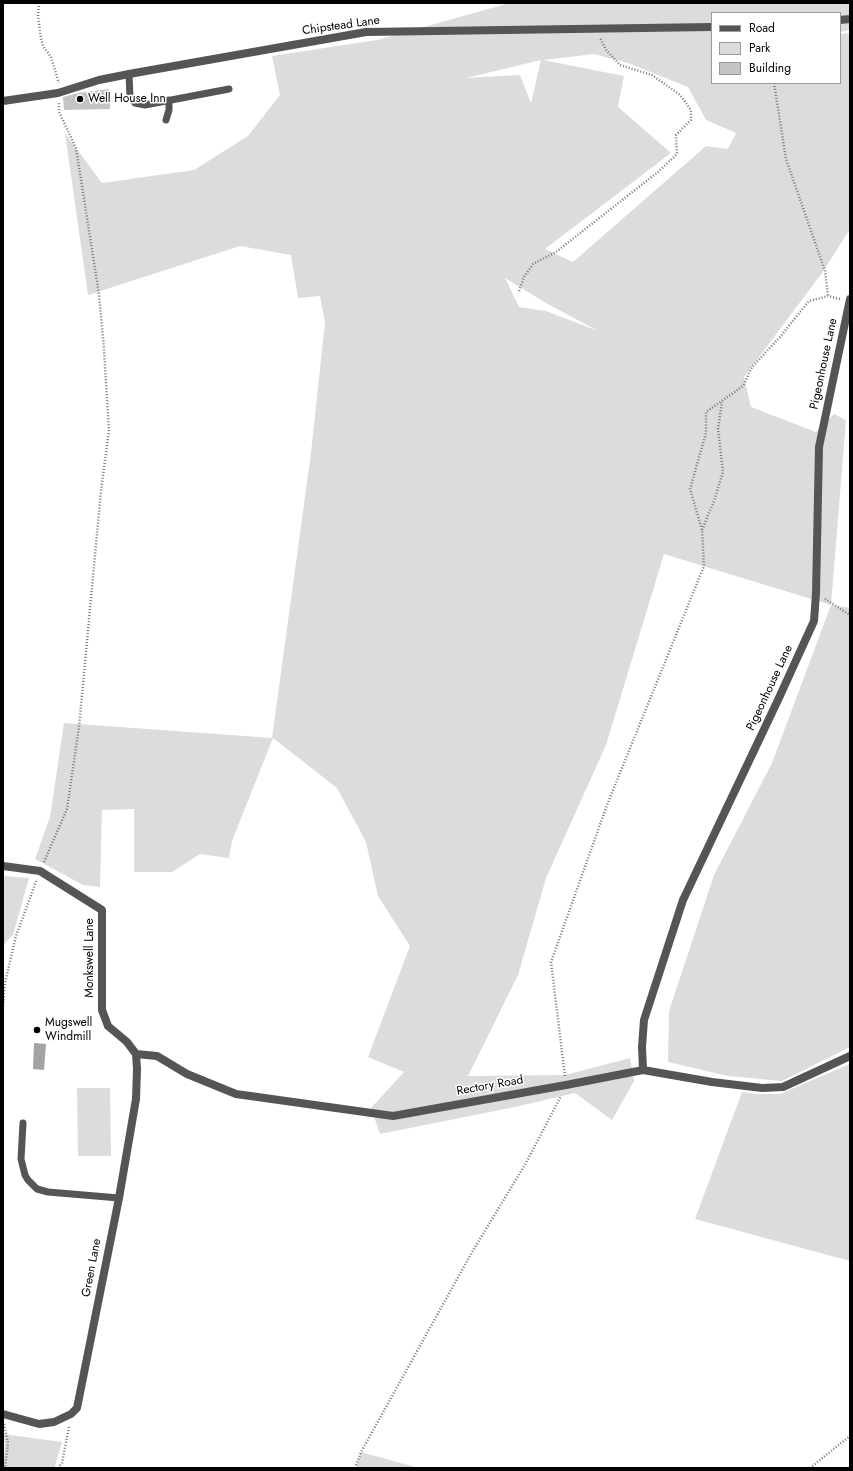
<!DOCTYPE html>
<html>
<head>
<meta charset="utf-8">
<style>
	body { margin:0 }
	#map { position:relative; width:853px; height:1471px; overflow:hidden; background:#fff; font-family:Jost,sans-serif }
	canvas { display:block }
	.frame { position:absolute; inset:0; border:4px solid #000; pointer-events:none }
	.legend { position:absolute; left:711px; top:12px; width:130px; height:72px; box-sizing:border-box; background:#fff; border:1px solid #999; margin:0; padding:5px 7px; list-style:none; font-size:12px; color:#000 }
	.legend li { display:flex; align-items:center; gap:8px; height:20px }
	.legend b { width:20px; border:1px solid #999 }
</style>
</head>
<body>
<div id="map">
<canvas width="853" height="1471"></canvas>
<div class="frame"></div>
<ul class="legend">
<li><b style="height:5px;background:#555"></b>Road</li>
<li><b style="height:11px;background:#dcdcdc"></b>Park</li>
<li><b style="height:11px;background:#c4c4c4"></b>Building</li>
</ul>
</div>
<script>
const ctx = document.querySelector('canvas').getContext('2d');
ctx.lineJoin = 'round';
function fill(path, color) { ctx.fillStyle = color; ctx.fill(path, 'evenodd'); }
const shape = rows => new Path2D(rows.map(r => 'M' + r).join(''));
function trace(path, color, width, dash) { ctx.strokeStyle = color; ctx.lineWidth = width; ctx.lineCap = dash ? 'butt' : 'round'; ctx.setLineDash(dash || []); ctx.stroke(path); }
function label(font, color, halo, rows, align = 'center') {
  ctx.font = font + ' Jost,sans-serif'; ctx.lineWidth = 3; ctx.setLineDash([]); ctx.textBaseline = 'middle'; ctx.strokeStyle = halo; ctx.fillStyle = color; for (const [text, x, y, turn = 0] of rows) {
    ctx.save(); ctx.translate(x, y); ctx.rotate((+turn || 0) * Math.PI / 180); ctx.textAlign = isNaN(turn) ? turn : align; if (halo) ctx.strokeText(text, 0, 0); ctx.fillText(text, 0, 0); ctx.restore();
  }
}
fill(shape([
	[510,3,850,3,850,30,840,32,840,13,712,13,712,83,840,83,840,34,850,33,850,229,822,273,744,377,751,407,816,432,834,414,846,420,831,605,850,608,850,1047,782,1081,728,1076,668,1062,669,1011,714,875,772,763,831,605,664,554,606,745,546,878,518,975,468,1076,565,1075,630,1058,634,1081,612,1120,575,1093,515,1107,380,1134,371,1108,404,1072,368,1057,410,946,378,896,366,842,337,788,273,738,232,841,229,858,200,854,172,872,134,872,134,809,102,810,100,887,83,885,35,859,50,817,64,723,272,738,311,453,325,322,320,296,298,298,291,255,240,246,88,295,65,133,102,183,194,170,248,136,280,95,272,56,377,40],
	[594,54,628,63,688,87,706,120,736,133,728,149,706,146,573,262,545,249,671,153,618,107,624,76,543,60],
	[541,60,531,103,520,75,466,78],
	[505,278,546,303,598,331,546,311,519,307],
	[3,876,29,878,13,935,3,945],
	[850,1064,850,1261,695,1219,742,1092,756,1094,780,1094],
	[77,1088,110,1088,111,1156,78,1156],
	[3,1434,62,1442,55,1466,53,1468,3,1468,5,1444],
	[361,1452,419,1468,356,1468]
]), '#dcdcdc');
fill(shape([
	[34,1043,46,1044,44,1070,33,1069]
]), '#a3a3a3');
fill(shape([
	[109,89,110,109,64,110,63,97,78,93]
]), '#c4c4c4');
trace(shape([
	[39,3,38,17,41,38,43,46,51,57,59,83],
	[774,83,786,159,825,271,828,296],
	[519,291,524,277,533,264,556,252,658,172,677,154,676,135,691,120,691,110,680,95,652,75,620,65,607,51,600,38],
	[702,530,714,501,723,472,718,429,722,402],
	[825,599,850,615],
	[44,862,67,809,79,727,101,491,109,430,104,349,99,294,76,148,59,112,59,102],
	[3,1006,5,983,16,936,37,879],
	[565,1076,551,962,607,805,704,566,702,530,690,489,706,433,706,412,743,386,752,367,780,337,809,301,828,296,840,299],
	[4,1424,8,1443,5,1468],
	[58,1468,62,1463,69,1427],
	[355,1468,361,1452,471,1254,526,1163,561,1096],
	[810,1468,850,1436]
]), '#777', 2.5, [1, 2]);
trace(shape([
	[129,74,130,97,135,103,145,105,229,89],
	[166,120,169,110,169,100],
	[23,1123,21,1159,25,1175,28,1180,37,1189,48,1192,119,1198]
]), '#555', 7);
trace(shape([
	[3,866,40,871,102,910,102,1010,108,1026,127,1042,136,1054],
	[136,1054,157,1056,187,1074,236,1094,393,1116,566,1085,643,1070,712,1082,762,1088,783,1087,850,1056],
	[643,1070,642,1047,644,1020,683,900,778,700,814,621,816,593,819,447,850,299],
	[3,1414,39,1424,54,1422,71,1414,77,1408,119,1198,136,1099,137,1069,136,1054]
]), '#555', 8);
trace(shape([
	[840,20,850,19],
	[3,101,58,93,99,80,129,74,366,32,712,27]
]), '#555', 8);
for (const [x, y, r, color] of [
	[80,99,4,"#000"],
	[37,1030,4,"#000"]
]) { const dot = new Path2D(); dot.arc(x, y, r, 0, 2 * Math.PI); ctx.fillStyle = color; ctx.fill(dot); trace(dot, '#fff', 1.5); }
label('12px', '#000', '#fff', [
	["Chipstead Lane",341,26,-8],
	["Pigeonhouse Lane",824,364,-78],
	["Pigeonhouse Lane",770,688,-65],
	["Monkswell Lane",90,958,-90],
	["Rectory Road",490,1086,-10],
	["Green Lane",92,1268,-79]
]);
label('12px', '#000', '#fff', [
	["Well House Inn",88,99],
	["Mugswell",45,1023],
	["Windmill",45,1037]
], 'left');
</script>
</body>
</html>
